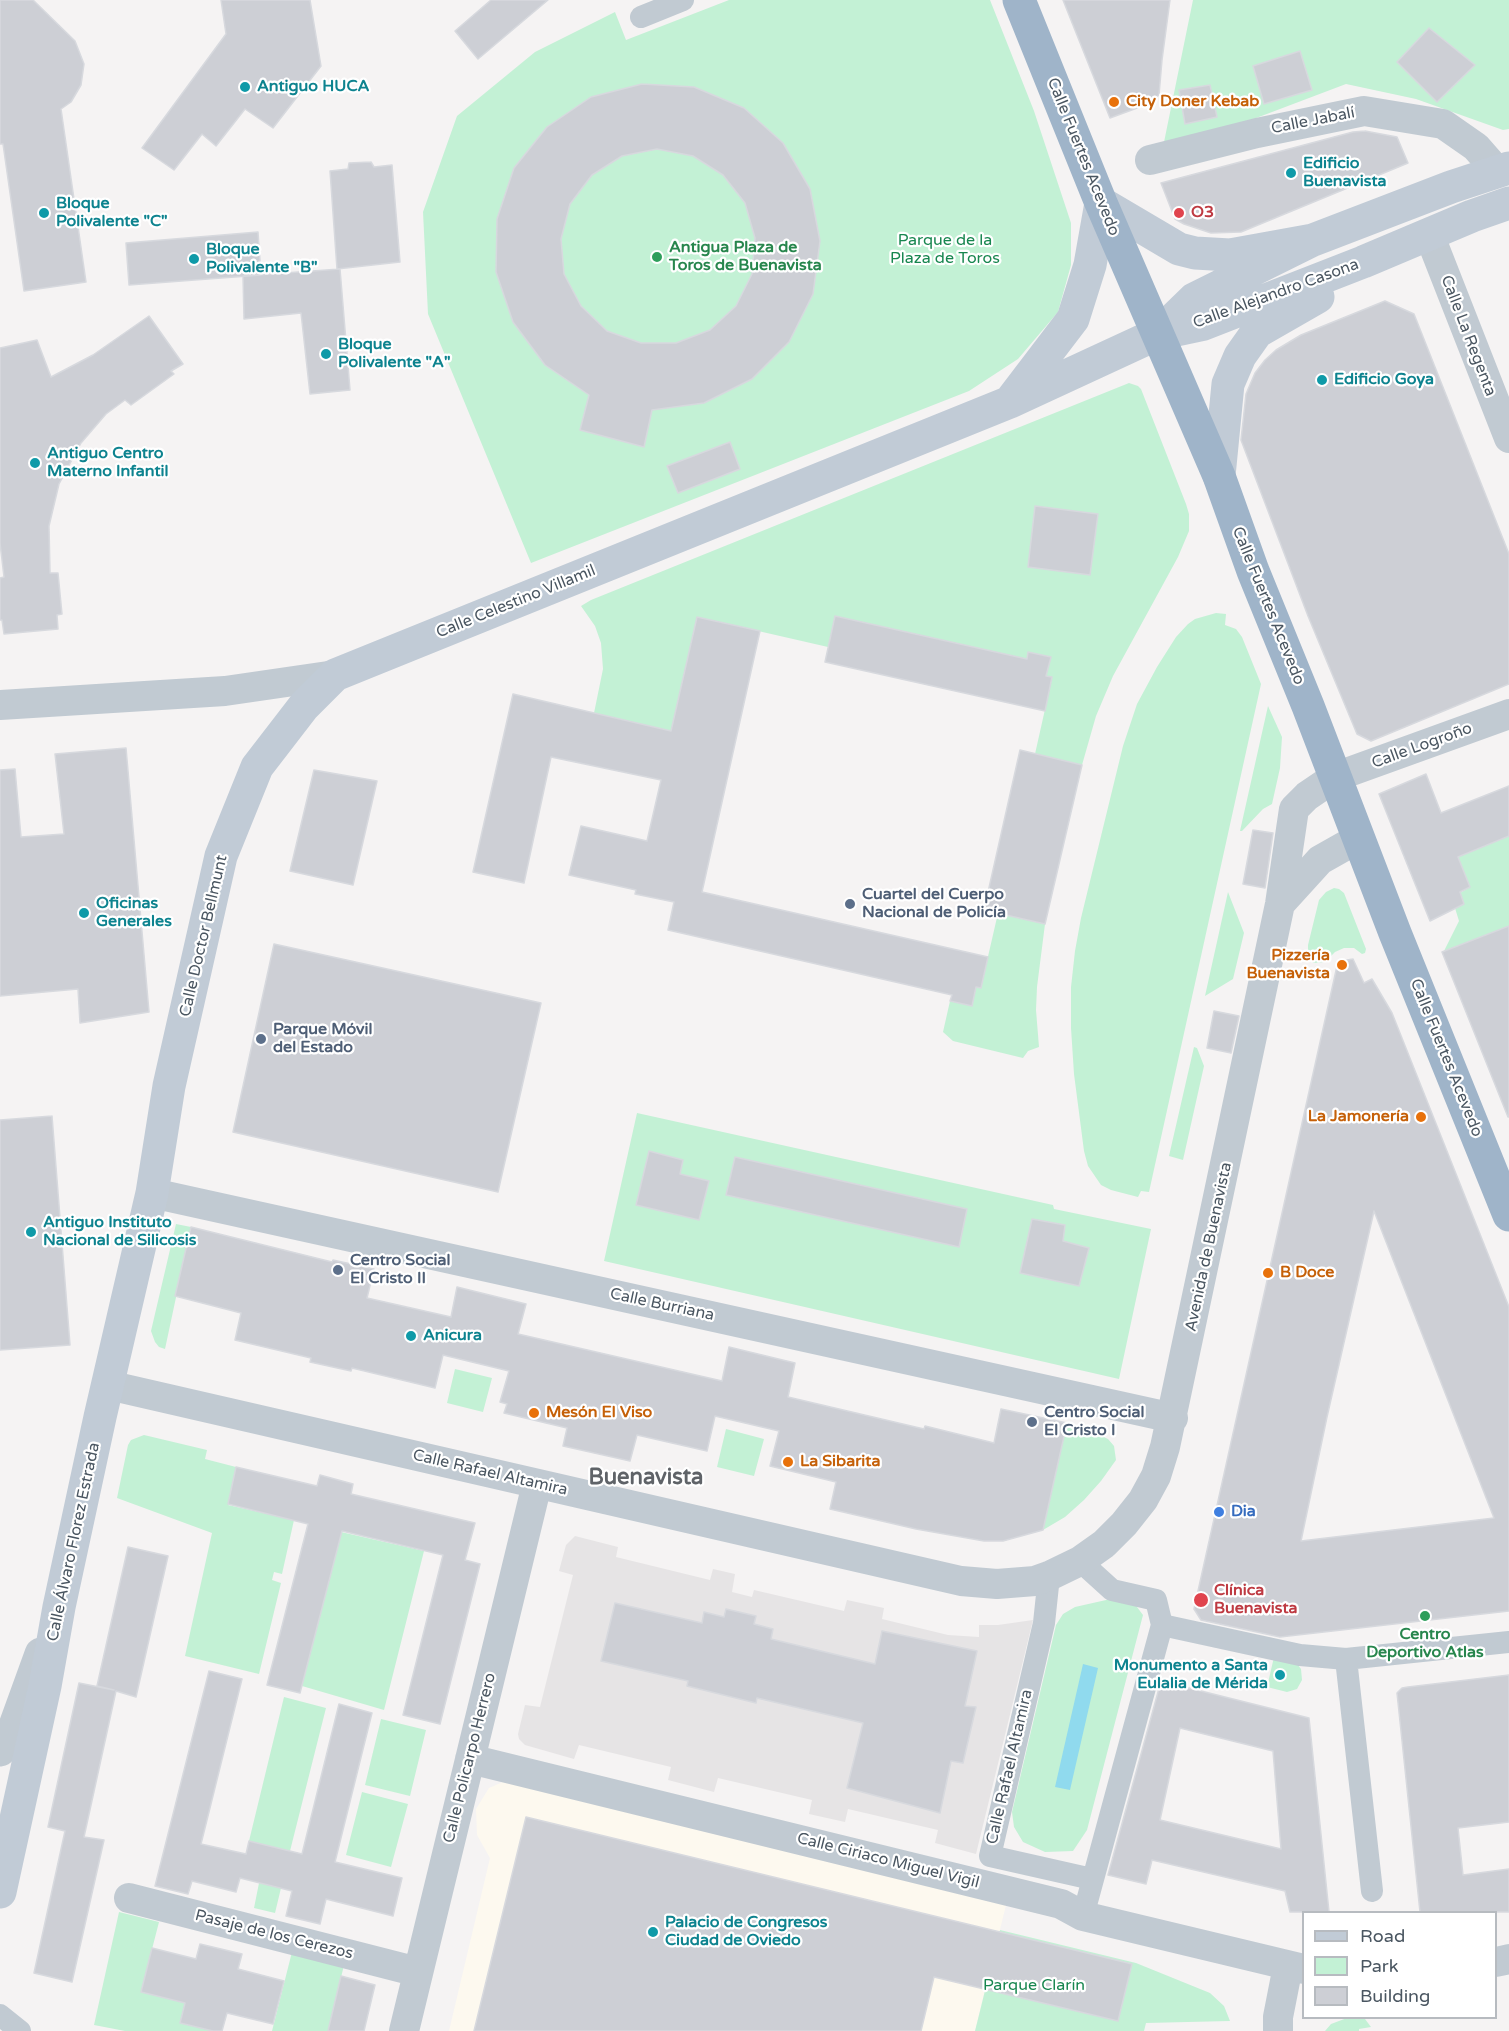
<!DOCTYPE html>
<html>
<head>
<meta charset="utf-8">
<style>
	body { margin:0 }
	#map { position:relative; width:1509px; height:2031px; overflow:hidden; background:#f5f3f3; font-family:"Varela Round",sans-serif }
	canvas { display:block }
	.legend { position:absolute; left:1302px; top:1911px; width:195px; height:108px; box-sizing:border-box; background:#fff; border:2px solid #b7bbc0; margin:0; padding:8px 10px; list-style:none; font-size:18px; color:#4a5661 }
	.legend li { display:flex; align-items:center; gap:12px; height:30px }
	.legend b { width:30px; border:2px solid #b7bbc0 }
</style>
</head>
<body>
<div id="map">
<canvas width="1509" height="2031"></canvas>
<ul class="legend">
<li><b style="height:8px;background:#c1cbd6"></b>Road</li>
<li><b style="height:16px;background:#c3f1d5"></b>Park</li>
<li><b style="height:16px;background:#cdcfd5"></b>Building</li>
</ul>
</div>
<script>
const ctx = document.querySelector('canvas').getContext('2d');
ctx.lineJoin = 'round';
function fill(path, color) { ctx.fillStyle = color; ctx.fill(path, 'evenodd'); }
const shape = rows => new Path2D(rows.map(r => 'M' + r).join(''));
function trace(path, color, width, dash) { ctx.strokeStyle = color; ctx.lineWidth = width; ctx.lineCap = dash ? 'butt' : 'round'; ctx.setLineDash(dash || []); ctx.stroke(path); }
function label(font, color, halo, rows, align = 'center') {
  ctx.font = font + ' "Varela Round",sans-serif'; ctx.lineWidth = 4.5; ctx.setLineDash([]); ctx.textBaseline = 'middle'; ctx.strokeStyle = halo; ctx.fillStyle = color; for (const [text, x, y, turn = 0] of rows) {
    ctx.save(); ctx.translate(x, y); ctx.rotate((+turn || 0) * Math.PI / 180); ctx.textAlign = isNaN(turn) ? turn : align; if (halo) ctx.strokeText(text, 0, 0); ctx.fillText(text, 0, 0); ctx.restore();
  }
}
fill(shape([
	[510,1779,1007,1901,975,2031,449,2031,490,1858,477,1835,476,1809,489,1788]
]), '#fdf9ef');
fill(shape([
	[575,1536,618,1547,616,1557,710,1580,713,1569,735,1574,732,1592,752,1597,754,1590,844,1611,847,1600,884,1608,882,1619,948,1635,979,1637,979,1625,998,1625,1033,1620,976,1854,935,1843,938,1830,848,1809,845,1822,809,1814,812,1800,718,1778,714,1792,668,1780,671,1767,579,1745,574,1759,525,1745,519,1739,518,1734,525,1705,540,1707,573,1575,559,1571,566,1545]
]), '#e6e4e5');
fill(shape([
	[729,0,990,0,1034,111,1071,223,1071,265,1058,312,1018,359,969,391,531,563,428,314,423,212,457,116,535,52,615,12,626,40],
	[1193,0,1509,0,1509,129,1503,130,1416,99,1346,84,1243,123,1163,147],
	[1129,383,1138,386,1141,389,1186,504,1189,514,1189,531,1178,557,1113,676,1096,716,1082,765,1035,754,1052,678,1046,676,1050,657,1028,652,1027,659,835,616,828,647,697,617,671,731,594,713,603,669,601,643,595,626,581,606,591,600],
	[1216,613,1226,614,1225,625,1236,629,1242,637,1261,684,1149,1192,1141,1191,1138,1197,1111,1190,1101,1185,1088,1166,1084,1151,1074,1074,1071,1028,1071,987,1075,951,1081,918,1123,746,1137,704,1157,667,1176,637,1188,624,1195,619],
	[1268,706,1282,737,1280,768,1272,804,1263,809,1242,831,1240,831],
	[1509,836,1509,926,1444,951,1459,921,1455,908,1460,893,1470,887,1464,873,1441,863],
	[1334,888,1339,889,1344,893,1366,949,1365,953,1362,954,1354,948,1344,948,1335,952,1325,962,1313,963,1308,954,1308,945,1319,900,1326,892],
	[1228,892,1244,933,1233,979,1205,996],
	[998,913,1045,924,1037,987,1036,1010,1039,1047,1028,1051,1023,1058,953,1041,943,1032,950,1001,972,1006,976,987,981,987],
	[1194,1047,1197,1048,1204,1066,1183,1160,1169,1156],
	[637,1113,1053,1205,1054,1209,1151,1229,1119,1379,604,1261],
	[176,1224,191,1227,165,1349,159,1347,155,1342,151,1331],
	[455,1369,492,1378,483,1412,447,1403],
	[1067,1423,1082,1427,1108,1439,1114,1446,1116,1460,1101,1481,1084,1500,1065,1517,1043,1530],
	[726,1429,764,1439,754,1476,717,1467],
	[144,1435,207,1450,205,1459,236,1467,228,1505,294,1520,282,1574,274,1572,272,1580,281,1583,259,1674,185,1656,212,1533,117,1498,128,1445,131,1440],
	[341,1532,424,1551,384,1710,302,1686],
	[1115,1598,1134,1603,1143,1615,1087,1830,1073,1851,1045,1852,1023,1842,1014,1827,1012,1812,1056,1625,1063,1614,1075,1607],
	[1274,1657,1298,1665,1301,1669,1302,1680,1297,1689,1287,1692,1267,1687],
	[284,1697,326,1708,290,1851,249,1841],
	[381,1719,426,1730,410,1796,365,1785],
	[362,1792,408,1804,391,1867,346,1855],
	[259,1883,281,1888,275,1913,254,1908],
	[119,1912,159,1922,141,1992,185,2003,180,2023,213,2031,125,2031,94,2025],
	[1000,1930,1136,1963,1210,1993,1224,2006,1230,2021,1146,2023,1144,2031,975,2031],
	[293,1948,345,1961,328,2031,272,2031],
	[1347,2018,1365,2019,1371,2027,1359,2029,1359,2031,1325,2031,1331,2024]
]), '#c3f1d5');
fill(shape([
	[1083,1664,1098,1668,1070,1790,1055,1787]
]), '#90daee');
const building = shape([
	[0,0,33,0,75,41,84,64,81,85,71,102,61,109,86,282,24,291,3,144,0,144,0,0],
	[221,0,310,0,321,66,273,128,245,109,216,146,202,134,174,170,142,148,226,34,221,0],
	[491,0,548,0,478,59,455,31,491,0],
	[1063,0,1170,0,1162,60,1159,95,1148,104,1110,118,1063,0],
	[1429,28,1475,65,1437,102,1397,62,1429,28],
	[1300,51,1312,90,1264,104,1253,66,1300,51],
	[642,84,694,87,744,108,783,143,810,189,820,241,813,294,789,342,752,379,704,403,652,410,644,447,580,430,589,395,545,365,513,322,496,272,497,219,514,168,547,127,591,97,642,84],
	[657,149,693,156,723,175,745,203,755,238,752,274,736,306,710,330,676,343,641,343,607,331,581,306,564,274,561,239,570,204,592,175,622,156,657,149],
	[1210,85,1217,117,1185,124,1179,90,1210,85],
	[1365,131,1397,137,1408,163,1241,232,1211,233,1184,224,1175,219,1161,183,1353,132,1365,131],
	[371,162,374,167,392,165,400,262,337,269,330,171,348,169,349,163,371,162],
	[258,232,261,275,129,285,126,243,258,232],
	[340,269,350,390,310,394,301,313,244,319,243,276,340,269],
	[1385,301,1414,314,1509,554,1509,684,1371,741,1357,734,1308,616,1241,440,1246,394,1255,373,1265,360,1276,350,1301,335,1385,301],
	[149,316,183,364,171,371,174,374,131,405,125,400,106,414,81,443,59,484,49,526,50,573,58,573,62,614,57,615,58,629,4,634,2,620,0,620,0,578,4,577,0,543,0,348,37,340,51,377,93,355,149,316],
	[730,442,740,469,678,493,667,466,730,442],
	[1035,506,1098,514,1090,575,1028,567,1035,506],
	[835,616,1027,659,1028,652,1051,657,1046,676,1052,677,1045,711,825,662,835,616],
	[697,617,760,631,702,892,988,957,981,988,976,987,972,1006,950,1001,952,995,668,930,674,902,635,894,636,890,569,875,581,826,647,841,661,780,551,757,524,883,473,872,513,694,671,731,697,617],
	[126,748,149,1012,80,1023,78,989,0,996,0,770,15,769,21,837,64,834,55,754,126,748],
	[1020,750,1082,765,1045,924,984,910,1020,750],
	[314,770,377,781,353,885,290,871,314,770],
	[1426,774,1441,813,1509,786,1509,836,1458,857,1470,887,1460,892,1464,904,1430,921,1379,794,1426,774],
	[1253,830,1273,833,1265,888,1243,884,1253,830],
	[1509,926,1509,1117,1508,1117,1442,952,1509,926],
	[274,944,541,1003,498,1192,233,1132,274,944],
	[1353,959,1364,983,1372,979,1392,1013,1509,1307,1509,1611,1280,1637,1201,1620,1194,1609,1337,966,1341,961,1353,959],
	[1374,1211,1494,1518,1301,1541,1327,1417,1374,1211],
	[1214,1011,1239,1016,1231,1053,1207,1048,1214,1011],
	[52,1116,70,1345,0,1350,0,1120,52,1116],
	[649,1151,683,1160,680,1174,709,1181,699,1220,636,1205,649,1151],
	[735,1157,967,1209,959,1247,726,1195,735,1157],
	[1032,1219,1065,1225,1063,1241,1089,1248,1079,1286,1020,1273,1032,1219],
	[191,1227,332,1262,333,1260,374,1269,367,1298,451,1317,457,1287,526,1304,518,1334,722,1381,729,1347,795,1363,788,1397,924,1429,925,1426,994,1443,1001,1409,1067,1423,1043,1530,1003,1541,984,1541,916,1529,830,1509,836,1482,770,1466,779,1431,715,1416,707,1451,637,1435,630,1461,563,1446,567,1428,504,1413,507,1404,500,1402,509,1371,443,1355,435,1388,352,1368,351,1371,310,1362,311,1358,235,1340,241,1313,175,1296,191,1227],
	[236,1467,317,1486,320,1475,353,1484,351,1494,475,1523,465,1560,480,1564,440,1724,403,1715,443,1555,342,1531,300,1693,267,1685,308,1524,228,1504,236,1467],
	[128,1547,168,1556,136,1697,116,1691,84,1837,104,1840,72,1982,34,1973,65,1831,48,1827,79,1683,114,1690,97,1686,128,1547],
	[615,1603,702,1623,704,1612,724,1617,726,1609,756,1616,754,1624,773,1629,771,1639,875,1664,882,1631,977,1651,965,1706,976,1707,963,1763,951,1761,940,1813,847,1788,863,1723,757,1698,756,1703,687,1686,688,1681,601,1661,615,1603],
	[209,1671,242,1679,201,1844,246,1854,249,1841,302,1854,339,1704,372,1713,335,1862,402,1878,393,1916,326,1899,320,1924,286,1916,292,1891,240,1878,236,1892,192,1881,188,1894,155,1886,209,1671],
	[1509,1675,1509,1822,1458,1828,1463,1875,1509,1869,1509,1912,1420,1912,1397,1693,1402,1688,1408,1687,1509,1675],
	[1161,1681,1309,1718,1329,1912,1290,1912,1285,1891,1152,1860,1146,1884,1108,1875,1161,1681],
	[1180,1728,1273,1751,1281,1849,1160,1820,1180,1728],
	[526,1817,1132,1964,1118,2021,934,1977,921,2031,474,2031,526,1817],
	[200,1944,242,1954,238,1969,284,1981,273,2024,227,2013,222,2031,213,2031,180,2023,185,2003,141,1992,152,1948,196,1959,200,1944],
	[341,1976,375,1985,364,2031,328,2031,341,1976]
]);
fill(building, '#cdcfd5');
trace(building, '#d7d9de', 1.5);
trace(shape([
	[641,17,683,0],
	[1080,1561,1112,1590,1156,1600,1162,1625,1083,1916],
	[1049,1576,1044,1623,990,1856,1092,1879],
	[1162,1625,1300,1655,1346,1659],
	[1372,1891,1346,1659,1509,1642],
	[0,2015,20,2031]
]), '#c1cad2', 22);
trace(shape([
	[1150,160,1257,133,1364,111,1443,124,1476,147,1497,171],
	[1429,234,1509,438],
	[0,705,225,691,335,675],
	[1280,904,1320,860,1359,838],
	[152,1193,1173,1418],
	[108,1385,961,1581,997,1584,1035,1581,1049,1576,1080,1561,1104,1544,1124,1524,1143,1500,1156,1476,1165,1447,1280,904,1294,809,1307,796,1335,777,1509,714],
	[470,1759,1061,1904,1083,1916,1304,1969],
	[129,1898,418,1972],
	[1496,1962,1509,1959],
	[404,2031,537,1484],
	[1278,2031,1278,2017,1288,1966]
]), '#c1cad2', 30);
trace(shape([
	[0,1750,12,1734,41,1654]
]), '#c1cad2', 33);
trace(shape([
	[1159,333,1194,299,1313,240,1451,187,1509,168],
	[1012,399,1073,319,1090,265,1101,203,1179,249,1195,253,1230,255,1313,240],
	[1219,476,1228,384,1240,356,1257,332,1318,297],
	[0,1892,45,1686,59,1607,100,1417,152,1193,169,1086,221,856,257,767,304,706,335,675,1010,402,1157,334,1204,324,1363,262,1472,216,1509,203]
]), '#c1cbd6', 33);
trace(shape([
	[1019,0,1101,203,1219,476,1253,571,1308,706,1395,933,1509,1215]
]), '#9fb4c9', 33);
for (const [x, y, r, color] of [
	[245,87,6,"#0f9aa8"],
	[1114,102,6,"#e8710a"],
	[1291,173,6,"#0f9aa8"],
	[44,213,6,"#0f9aa8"],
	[1179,213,6,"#e0444e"],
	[657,257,6,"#2e9e5b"],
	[194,259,6,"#0f9aa8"],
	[326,354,6,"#0f9aa8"],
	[1322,380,6,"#0f9aa8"],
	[35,463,6,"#0f9aa8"],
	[850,904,6,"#5c6f8a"],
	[84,913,6,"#0f9aa8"],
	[1342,965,6,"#e8710a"],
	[261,1039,6,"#5c6f8a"],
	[1421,1117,6,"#e8710a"],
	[31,1232,6,"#0f9aa8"],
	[338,1270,6,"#5c6f8a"],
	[1268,1273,6,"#e8710a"],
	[411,1336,6,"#0f9aa8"],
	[534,1413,6,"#e8710a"],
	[1032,1422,6,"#5c6f8a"],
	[788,1462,6,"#e8710a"],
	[1219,1512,6,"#3f7fe0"],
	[1201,1600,8,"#e0444e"],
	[1425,1616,6,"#2e9e5b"],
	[1280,1675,6,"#0f9aa8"],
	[653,1932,6,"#0f9aa8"]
]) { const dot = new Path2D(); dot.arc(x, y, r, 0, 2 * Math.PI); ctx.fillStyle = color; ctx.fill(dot); trace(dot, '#fff', 2); }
label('bold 16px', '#0d838f', '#fff', [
	["Antiguo HUCA",257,87],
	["Edificio",1303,164],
	["Buenavista",1303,182],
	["Bloque",56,204],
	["Polivalente \"C\"",56,222],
	["Bloque",206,250],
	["Polivalente \"B\"",206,268],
	["Bloque",338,345],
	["Polivalente \"A\"",338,363],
	["Edificio Goya",1334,380],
	["Antiguo Centro",47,454],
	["Materno Infantil",47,472],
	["Oficinas",96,904],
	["Generales",96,922],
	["Antiguo Instituto",43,1223],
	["Nacional de Silicosis",43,1241],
	["Anicura",423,1336],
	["Monumento a Santa",1268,1666,"right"],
	["Eulalia de Mérida",1268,1684,"right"],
	["Palacio de Congresos",665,1923],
	["Ciudad de Oviedo",665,1941]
], 'left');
label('bold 16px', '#c56008', '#fff', [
	["City Doner Kebab",1126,102],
	["Pizzería",1330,956,"right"],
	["Buenavista",1330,974,"right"],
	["La Jamonería",1409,1117,"right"],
	["B Doce",1280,1273],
	["Mesón El Viso",546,1413],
	["La Sibarita",800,1462]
], 'left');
label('16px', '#4a5661', '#fff', [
	["Calle Jabalí",1313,121,-11],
	["Calle Fuertes Acevedo",1083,157,68],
	["Calle Alejandro Casona",1276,294,-20],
	["Calle La Regenta",1468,336,69],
	["Calle Celestino Villamil",516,602,-22],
	["Calle Fuertes Acevedo",1268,606,68],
	["Calle Logroño",1422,746,-20],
	["Calle Doctor Bellmunt",204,936,-77],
	["Calle Fuertes Acevedo",1446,1058,68],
	["Avenida de Buenavista",1209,1247,-78],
	["Calle Burriana",662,1305,12],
	["Calle Rafael Altamira",490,1473,13],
	["Calle Álvaro Florez Estrada",74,1542,-78],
	["Calle Policarpo Herrero",470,1758,-76],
	["Calle Rafael Altamira",1010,1767,-77],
	["Calle Ciriaco Miguel Vigil",888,1861,14],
	["Pasaje de los Cerezos",274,1935,14]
]);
label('bold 16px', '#be3a42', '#fff', [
	["O3",1191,213],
	["Clínica",1214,1591],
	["Buenavista",1214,1609]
], 'left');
label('16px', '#17864f', '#fff', [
	["Parque de la",945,241],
	["Plaza de Toros",945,259],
	["Parque Clarín",1034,1986]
]);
label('bold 16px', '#27864d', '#fff', [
	["Antigua Plaza de",669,248],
	["Toros de Buenavista",669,266],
	["Centro",1425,1635,"center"],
	["Deportivo Atlas",1425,1653,"center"]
], 'left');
label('bold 16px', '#4e5e75', '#fff', [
	["Cuartel del Cuerpo",862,895],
	["Nacional de Policía",862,913],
	["Parque Móvil",273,1030],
	["del Estado",273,1048],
	["Centro Social",350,1261],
	["El Cristo II",350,1279],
	["Centro Social",1044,1413],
	["El Cristo I",1044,1431]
], 'left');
label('bold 16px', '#366cbe', '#fff', [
	["Dia",1231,1512]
], 'left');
label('bold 22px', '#5f6368', '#fff', [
	["Buenavista",646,1478]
]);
</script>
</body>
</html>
